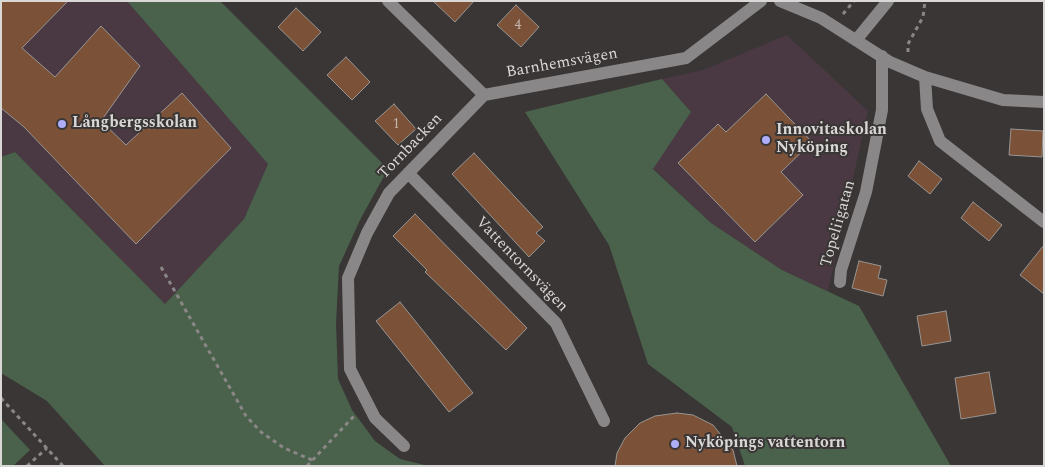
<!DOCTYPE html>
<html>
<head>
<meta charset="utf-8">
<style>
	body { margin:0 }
	#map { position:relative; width:1045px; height:467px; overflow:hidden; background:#393635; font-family:Spectral,serif }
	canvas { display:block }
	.frame { position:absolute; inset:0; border:2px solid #dad8d7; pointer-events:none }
</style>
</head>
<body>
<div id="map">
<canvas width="1045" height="467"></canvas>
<div class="frame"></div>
</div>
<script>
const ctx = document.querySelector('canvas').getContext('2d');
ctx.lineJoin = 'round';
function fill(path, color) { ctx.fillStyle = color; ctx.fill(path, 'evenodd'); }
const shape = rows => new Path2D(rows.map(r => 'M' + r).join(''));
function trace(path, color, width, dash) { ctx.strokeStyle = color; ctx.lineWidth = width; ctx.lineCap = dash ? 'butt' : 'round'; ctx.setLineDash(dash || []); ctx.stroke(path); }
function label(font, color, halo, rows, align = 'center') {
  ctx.font = font + ' Spectral,serif'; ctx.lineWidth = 4; ctx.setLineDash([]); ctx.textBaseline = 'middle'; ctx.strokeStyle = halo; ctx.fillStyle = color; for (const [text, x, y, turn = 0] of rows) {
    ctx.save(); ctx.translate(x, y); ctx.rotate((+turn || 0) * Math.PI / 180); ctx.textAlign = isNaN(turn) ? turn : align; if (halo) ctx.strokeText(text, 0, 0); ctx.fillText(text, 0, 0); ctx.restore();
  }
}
fill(shape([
	[1,1,127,1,268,164,244,219,165,304,15,152,1,157],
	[787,35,868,111,828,291,782,270,711,223,653,168,691,112,662,79,703,70]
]), '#4a3943');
fill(shape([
	[127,1,220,1,388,169,361,218,339,266,336,323,338,379,352,410,375,441,400,459,429,466,105,466,47,401,1,373,1,157,15,152,165,304,244,219,268,164],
	[662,79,691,112,653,169,711,223,782,270,859,306,951,466,745,466,732,427,648,364,609,245,525,112],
	[1,419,30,450,13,466,1,466]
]), '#4a624c');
const building = shape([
	[1,1,68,1,22,48,55,77,101,26,140,66,101,121,126,145,182,93,231,148,136,244,24,127,1,108,1,1],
	[433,1,474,1,455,22,433,1],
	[516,5,539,27,521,47,497,25,516,5],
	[296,8,321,32,303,51,278,27,296,8],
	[346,57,370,82,352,100,327,75,346,57],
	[766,94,812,142,781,172,803,195,755,242,678,163,718,124,726,132,766,94],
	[394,104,416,129,398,145,375,121,394,104],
	[1011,129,1043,131,1042,157,1009,155,1011,129],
	[474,153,543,227,536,233,545,241,529,257,452,174,474,153],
	[919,161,942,179,930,194,908,176,919,161],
	[973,202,1002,225,989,241,961,218,973,202],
	[415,214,527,328,506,350,425,272,427,270,393,236,415,214],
	[1044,245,1044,294,1020,275,1044,245],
	[859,261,881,266,878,278,887,280,883,296,852,288,859,261],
	[400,302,473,393,449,412,376,321,400,302],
	[946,311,951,341,922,346,917,316,946,311],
	[989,372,996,413,961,419,955,378,989,372],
	[677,413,693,415,713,425,733,450,737,466,615,466,617,453,625,438,640,423,655,416,677,413]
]);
fill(building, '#7b5237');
trace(building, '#989593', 1);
trace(shape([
	[843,14,854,1],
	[908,52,908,44,923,17,925,1],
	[161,267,246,416,261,432,284,448,312,460],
	[1,398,63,466],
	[27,466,47,448],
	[307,466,355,415]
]), '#8a8786', 3, [4, 4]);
trace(shape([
	[388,1,484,95,686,58,761,1],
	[780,1,821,18,890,62,925,77,1003,100,1044,102],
	[857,39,888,1],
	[925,77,927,109,940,141,1044,222],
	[408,173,556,323,604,421],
	[840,282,841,270,866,192,882,110,882,56],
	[404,446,375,418,350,369,348,278,367,233,389,193,484,95]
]), '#898787', 12);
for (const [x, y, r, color] of [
	[62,124,5,"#afaefa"],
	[766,140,5,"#afaefa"],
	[675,444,5,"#afaefa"]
]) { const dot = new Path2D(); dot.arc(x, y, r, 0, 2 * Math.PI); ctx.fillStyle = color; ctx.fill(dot); trace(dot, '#393635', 2); }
label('14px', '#c2b6af', null, [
	["4",518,26],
	["1",396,125]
]);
label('16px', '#dad8d7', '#393635', [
	["Barnhemsvägen",562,64,-10],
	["Tornbacken",411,147,-46],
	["Topeliigatan",839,224,-74],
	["Vattentornsvägen",521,265,46]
]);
label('bold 16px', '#dad8d7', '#393635', [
	["Långbergsskolan",72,124],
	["Innovitaskolan",776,131],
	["Nyköping",776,149],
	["Nyköpings vattentorn",685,444]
], 'left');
</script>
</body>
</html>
